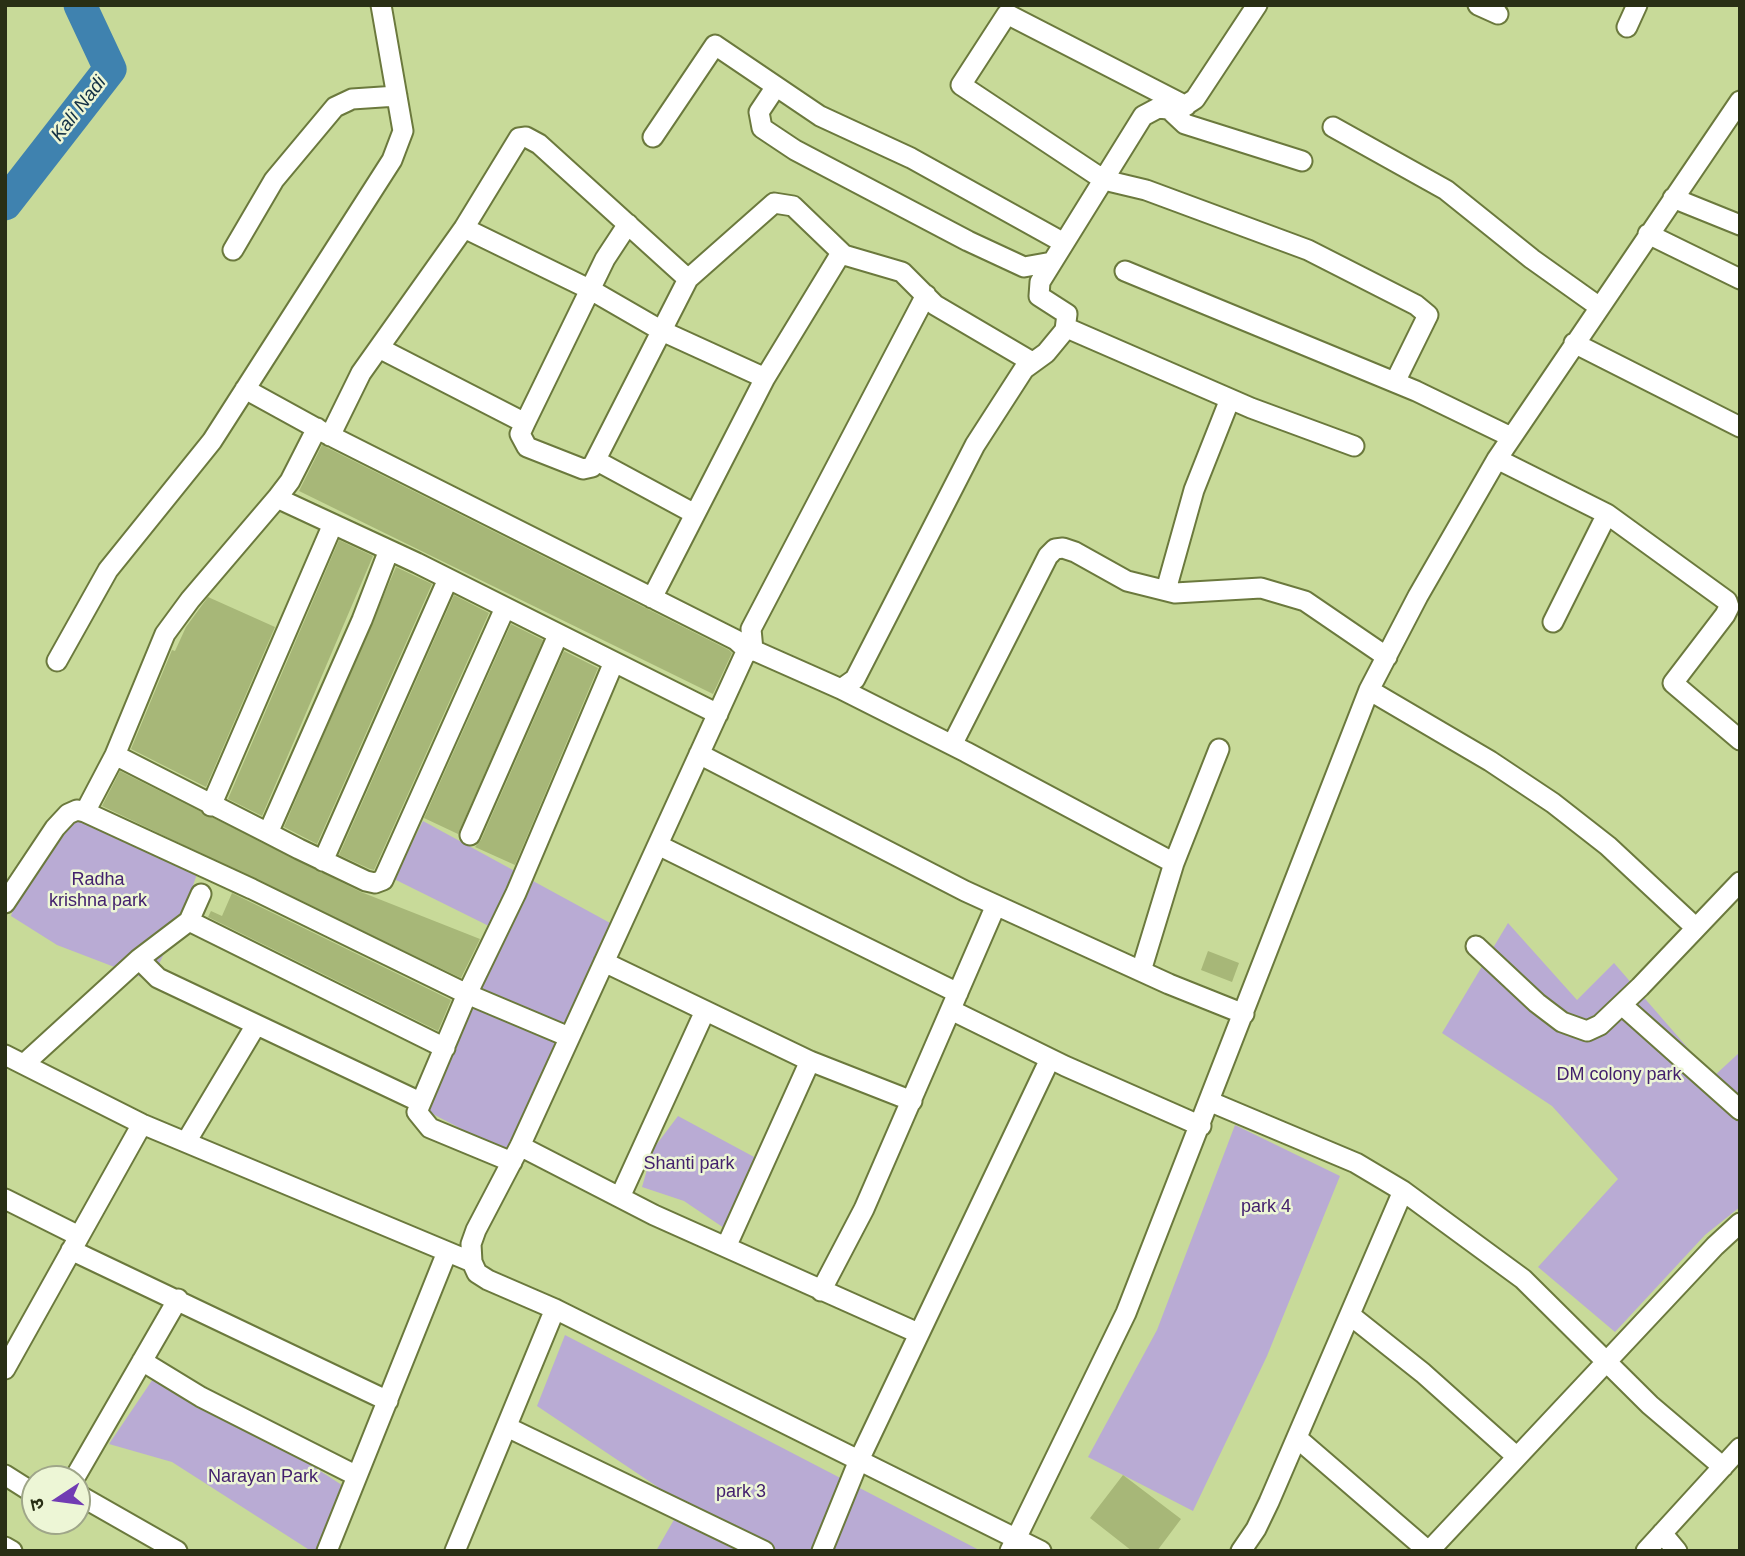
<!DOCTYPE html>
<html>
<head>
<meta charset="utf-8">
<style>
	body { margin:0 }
	#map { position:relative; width:1745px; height:1556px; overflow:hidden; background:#c8da99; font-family:Helvetica,"Noto Sans Devanagari",sans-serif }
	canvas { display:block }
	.frame { position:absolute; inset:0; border:7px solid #292f15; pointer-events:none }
	.north { position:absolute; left:21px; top:1465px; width:70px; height:70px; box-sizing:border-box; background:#edf6d6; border:2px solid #9fa689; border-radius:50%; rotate:257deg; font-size:19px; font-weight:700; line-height:28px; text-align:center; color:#292f15 }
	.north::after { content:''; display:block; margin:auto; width:24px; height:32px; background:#713cb3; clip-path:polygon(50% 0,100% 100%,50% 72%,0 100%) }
</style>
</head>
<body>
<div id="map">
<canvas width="1745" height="1556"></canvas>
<div class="frame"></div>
<div class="north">उ</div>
</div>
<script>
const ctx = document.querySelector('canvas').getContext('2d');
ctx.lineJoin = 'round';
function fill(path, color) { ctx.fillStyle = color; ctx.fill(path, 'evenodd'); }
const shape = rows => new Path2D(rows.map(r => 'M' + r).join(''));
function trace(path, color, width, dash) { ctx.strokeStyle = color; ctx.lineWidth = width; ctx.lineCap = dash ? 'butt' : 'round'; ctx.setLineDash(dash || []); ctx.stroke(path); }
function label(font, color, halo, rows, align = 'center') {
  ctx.font = font + ' Helvetica,sans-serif'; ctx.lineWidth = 5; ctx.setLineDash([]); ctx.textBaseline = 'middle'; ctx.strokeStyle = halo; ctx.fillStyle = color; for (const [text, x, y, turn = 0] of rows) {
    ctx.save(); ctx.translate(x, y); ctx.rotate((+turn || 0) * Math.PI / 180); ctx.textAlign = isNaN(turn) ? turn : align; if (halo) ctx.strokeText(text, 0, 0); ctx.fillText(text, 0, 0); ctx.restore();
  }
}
fill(shape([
	[85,812,198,871,185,909,151,981,57,945,11,916,26,870,61,829],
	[423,821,612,924,506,1152,423,1109,503,933,394,879],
	[1508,923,1577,1000,1614,963,1713,1077,1740,1052,1740,1207,1705,1235,1615,1332,1538,1267,1618,1179,1552,1106,1442,1033],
	[678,1116,756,1158,724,1228,684,1201,642,1187,653,1149],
	[1235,1125,1340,1176,1267,1356,1193,1511,1088,1457,1157,1330],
	[565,1335,981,1551,656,1551,683,1504,537,1406],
	[155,1376,265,1435,351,1491,321,1551,311,1551,172,1462,109,1444]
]), '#b9abd4');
trace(shape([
	[5,204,110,69,80,5]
]), '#3f82af', 33);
fill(shape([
	[322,445,729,650,732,653,713,694,299,491],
	[339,540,373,556,262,816,228,799],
	[396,567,432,584,317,844,284,827],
	[454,595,489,613,374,870,370,869,339,855],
	[208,597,275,627,206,787,131,749,172,650,175,651,186,627],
	[511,624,543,640,458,834,424,818],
	[564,651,598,668,515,865,475,847,481,840],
	[120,771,361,892,480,939,461,978,102,806],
	[232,893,451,1000,438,1031,208,917,211,911,222,916],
	[1208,951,1239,963,1232,982,1201,970],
	[1123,1475,1181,1519,1157,1551,1132,1551,1090,1518]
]), '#a7b778');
const minor = shape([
	[1478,5,1498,14],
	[1627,27,1637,5],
	[775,88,759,112,762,128,795,150,968,241,1024,267,1052,262],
	[1186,106,1007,14,961,85,1104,180,1146,190,1308,250,1416,305,1428,315,1395,382],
	[1169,109,1185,124,1302,161],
	[1333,127,1446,190,1532,259,1598,306],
	[653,137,715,45,820,116,911,158,1064,243],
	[1673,198,1740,225],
	[628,224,605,259,525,423,520,434,527,447,583,469,592,467,688,279],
	[464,228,591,290,662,331,765,378],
	[1648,234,1740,279],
	[233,250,274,180,335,107,352,99,397,96],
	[1125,271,1416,391,1511,437],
	[1065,330,1067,328,1251,408,1354,446],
	[1574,343,1740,427],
	[379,348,525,423],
	[245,389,325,433,736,640,748,651],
	[330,436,361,373,464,228,519,138,526,137,539,144,688,279,774,203,793,206,844,255],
	[1497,459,1607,514,1727,601,1729,607,1725,615,1673,683,1740,740],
	[597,461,695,514],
	[277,498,417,563,718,714],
	[389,550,362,620,268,833,299,849,366,881,375,883,383,880,505,608],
	[1166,590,1194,490,1230,399],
	[652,598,765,378,838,258,844,255,902,272,935,305,1032,362],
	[1553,622,1607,514],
	[753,650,745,654,520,1146,476,1230,471,1244,472,1262,477,1273,488,1280,555,1309,1041,1551],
	[753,650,841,689,966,752,1174,863],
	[753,650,751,629,926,295],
	[57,661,108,570,212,441,392,160,403,131,381,5],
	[841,689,855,679,975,445,1024,369,1046,353,1065,330,1067,314,1039,296,1040,282,1143,116,1158,108,1178,110,1195,99,1257,5],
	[1369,690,1490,761,1553,803,1608,846,1696,928],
	[952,745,1048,556,1055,549,1063,548,1075,552,1127,581,1175,593,1261,588,1305,601,1387,657],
	[699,754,965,891,1169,984,1244,1014],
	[115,755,268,833],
	[211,806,333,524],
	[85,812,252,889,467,994,569,1037],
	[470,835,558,635],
	[658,845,958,993],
	[323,861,448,579],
	[5,903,55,828,68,814,77,810,85,812,115,755,165,634,190,600,277,498,290,481,317,428],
	[189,921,445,1048],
	[1476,946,1537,1003,1562,1022,1587,1031,1600,1025,1640,987,1740,882],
	[139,959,158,978,420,1102],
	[604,962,810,1061,912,1101],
	[1141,971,1174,863,1219,749],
	[1622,1005,1740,1110],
	[951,1010,1065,1066,1201,1126],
	[5,1055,142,1124,472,1262],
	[24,1064,139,959,189,921,201,894],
	[1211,1102,1356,1163,1403,1191,1523,1279,1650,1405,1723,1467],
	[186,1142,256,1025],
	[520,1146,654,1215,918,1333],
	[512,1162,430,1128,417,1112,467,994,516,893,614,662],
	[620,1197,705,1011],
	[5,1199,79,1236],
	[726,1247,810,1061],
	[71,1250,388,1401],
	[821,1291,864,1209,996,905],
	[1350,1315,1423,1373,1517,1457],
	[142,1361,201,1397,357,1476],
	[5,1369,142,1124],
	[507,1427,764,1551],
	[1297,1438,1428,1551],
	[5,1475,35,1494],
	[74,1479,178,1299],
	[77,1494,177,1551],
	[1662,1533,1677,1551],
	[5,1547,12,1551],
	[327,1551,447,1252],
	[455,1551,555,1309],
	[822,1551,859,1460,1050,1059],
	[1010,1551,1126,1313,1369,690,1418,596,1497,459,1740,101],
	[1241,1551,1256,1529,1269,1502,1403,1191],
	[1429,1551,1715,1246,1740,1223],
	[1646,1551,1740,1448]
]);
trace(minor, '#6b793d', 23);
trace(minor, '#fff', 19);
label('18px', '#43206d', '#edf6d6', [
	["Radha",98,880],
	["krishna park",98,901],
	["DM colony park",1619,1075],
	["Shanti park",689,1164],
	["park 4",1266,1207],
	["Narayan Park",263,1477],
	["park 3",741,1492]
]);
label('italic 19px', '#123044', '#edf6d6', [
	["Kali Nadi",79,109,-52]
]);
</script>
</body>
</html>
